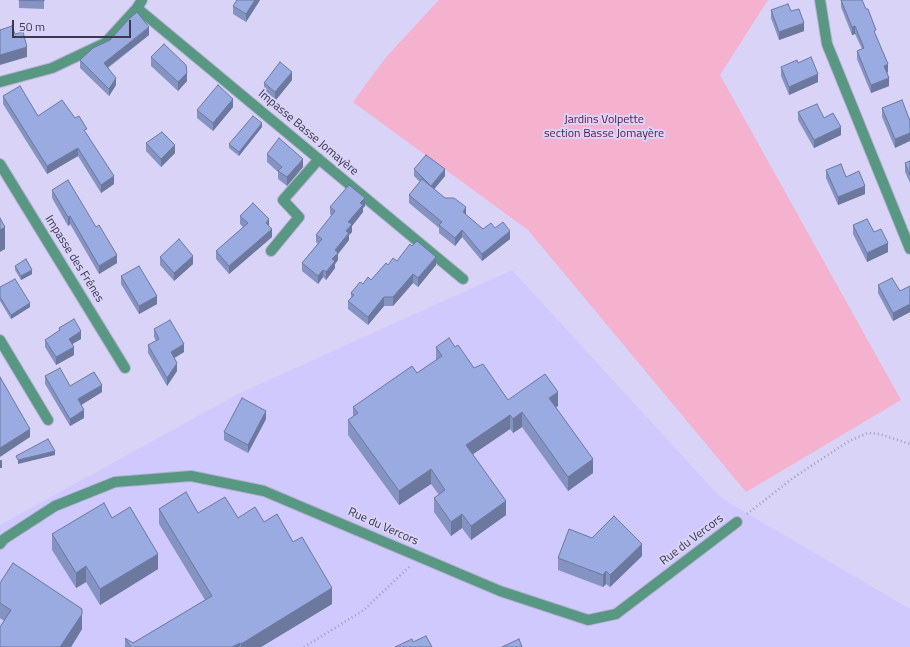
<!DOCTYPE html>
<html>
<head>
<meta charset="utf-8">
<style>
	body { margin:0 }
	#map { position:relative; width:910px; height:647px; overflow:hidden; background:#d8d3f7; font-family:"Titillium Web",sans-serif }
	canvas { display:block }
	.scale { position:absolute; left:12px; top:20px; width:119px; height:18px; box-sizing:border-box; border:2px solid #3b384f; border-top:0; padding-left:5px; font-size:12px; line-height:14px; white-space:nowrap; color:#3b384f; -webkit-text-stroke:3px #d8d3f7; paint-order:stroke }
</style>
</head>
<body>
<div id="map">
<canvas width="910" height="647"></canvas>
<div class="scale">50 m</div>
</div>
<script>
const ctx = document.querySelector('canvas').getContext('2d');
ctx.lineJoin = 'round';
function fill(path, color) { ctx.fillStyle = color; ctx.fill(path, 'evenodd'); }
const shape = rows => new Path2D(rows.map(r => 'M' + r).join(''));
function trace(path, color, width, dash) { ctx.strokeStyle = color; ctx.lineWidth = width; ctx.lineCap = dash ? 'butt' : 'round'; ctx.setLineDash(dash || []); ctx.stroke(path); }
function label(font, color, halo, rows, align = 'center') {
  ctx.font = font + ' "Titillium Web",sans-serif'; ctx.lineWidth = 4; ctx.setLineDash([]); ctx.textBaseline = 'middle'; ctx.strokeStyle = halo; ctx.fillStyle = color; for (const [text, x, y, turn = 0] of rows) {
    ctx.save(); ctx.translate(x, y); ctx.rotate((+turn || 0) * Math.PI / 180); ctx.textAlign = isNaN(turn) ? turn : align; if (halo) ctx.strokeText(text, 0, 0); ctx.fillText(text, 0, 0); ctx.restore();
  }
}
fill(shape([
	[512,270,721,498,910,609,910,647,0,647,0,525,236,395]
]), '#d0c9fe');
fill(shape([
	[439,0,768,0,720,75,901,400,746,492,528,230,353,102,386,57]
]), '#f4b2cf');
const minor = shape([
	[820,0,827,44,910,249],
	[137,8,463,279],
	[0,82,52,68,105,43,137,8,142,0],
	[0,164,125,368],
	[271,251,299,217,283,200,319,159],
	[0,340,48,420],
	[0,544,4,539,55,506,115,482,191,476,264,491,500,591,588,620,616,614,737,522]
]);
trace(minor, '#b5b1d2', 12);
trace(shape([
	[747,514,793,478,849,441,868,433,879,434,910,444],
	[304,647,364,610,410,566]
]), '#a09cbb', 2.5, [1, 3]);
trace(minor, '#589782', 10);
fill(shape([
	[19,0,44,0,44,9,19,8],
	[260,0,246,22,233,14,233,6],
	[841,0,876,35,888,72,887,73,889,86,871,93,857,59,857,51,862,49,855,34,852,35,841,7],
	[771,10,791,11,804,31,779,40,771,18],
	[149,35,108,68,116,85,109,96,80,68,80,60],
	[151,57,187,81,178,91,151,66],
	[798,63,818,82,789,95,781,76,781,67],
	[292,80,275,101,264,92,264,83],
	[3,96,38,116,87,134,114,184,101,193,78,156,47,174,3,104],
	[902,100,895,148,882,117,882,108],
	[233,107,213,131,197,118,197,110],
	[798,112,824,118,841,135,814,148,798,120],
	[262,127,239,156,229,148,229,144],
	[146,143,175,153,161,167,146,151],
	[267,154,303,167,287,186,278,179,278,172,267,162],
	[910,161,910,183,905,172,905,163],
	[414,169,445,176,434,189,483,229,495,228,510,239,482,261,462,237,455,246,439,233,439,228,409,203,409,195,420,182,414,176],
	[826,170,846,177,865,194,838,205,826,178],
	[52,190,117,263,99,274,70,224,68,226,52,198],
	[365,206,363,208,363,212,352,226,352,232,349,235,349,240,338,254,338,260,335,264,335,268,326,280,323,277,318,284,302,271,302,263,318,244,316,242,316,235,332,216,330,214,330,207],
	[240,216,269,226,272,237,229,274,216,259,216,251,243,227,240,224],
	[853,225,874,232,888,252,867,262,853,234],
	[160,257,193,264,174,281,160,265],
	[388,265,436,265,418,287,413,283,393,306,384,306,368,325,348,309,348,301,351,298,351,293,363,284,371,280],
	[15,266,32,274,21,280,15,270],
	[121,276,157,304,139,314,121,284],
	[878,285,900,291,910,286,910,312,893,321,878,293],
	[0,287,30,307,11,319,0,301],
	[59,328,81,339,72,344,74,355,56,365,45,347,45,340,59,331],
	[154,329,184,352,174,358,177,371,167,386,148,353,148,345,156,341,154,337],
	[436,347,455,347,474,368,508,400,558,406,556,407,593,473,568,491,522,427,513,433,510,429,473,454,506,515,471,540,462,528,451,536,434,512,434,498,439,495,431,484,399,505,348,435,348,420,353,417,353,407,417,373,436,360],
	[45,376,70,386,102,392,81,405,84,418,70,426,45,384],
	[266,419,248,453,224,440,224,432],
	[159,509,198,513,238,518,264,522,293,542,332,604,261,647,125,647,125,638,133,643,205,600,159,524],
	[112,518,158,569,100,605,86,582,76,588,52,550,52,534],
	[642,556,610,587,606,584,603,587,558,570,558,558],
	[0,583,82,629,71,647,0,647,4,621,0,618]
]), '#8493c2');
fill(shape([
	[255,0,260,0,246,22,246,14],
	[804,23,804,31,779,40,779,32],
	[855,26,855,34,852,35,852,27],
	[149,27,149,35,104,70,104,63],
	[27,47,27,57,0,65,0,55],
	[888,64,888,72,884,74,884,66],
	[292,72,292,80,275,101,275,92],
	[187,73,187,81,178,91,178,82],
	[818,74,818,82,789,95,789,87],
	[116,78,116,85,109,96,109,89],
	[889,78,889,86,871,93,871,85],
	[233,99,233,107,213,131,213,123],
	[262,123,262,127,239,156,239,152],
	[841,127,841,135,814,148,814,140],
	[910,133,910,141,895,148,895,139],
	[175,145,175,153,161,167,161,159],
	[78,148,78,156,47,174,47,166],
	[303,159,303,167,287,186,287,177],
	[445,169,445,176,431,193,431,186],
	[114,176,114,184,101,193,101,185],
	[865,186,865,194,838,205,838,197],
	[365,198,365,206,363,208,363,212,352,226,352,232,349,235,349,240,338,254,338,260,335,264,335,268,326,280,326,272,332,259,335,250,346,231,348,222,360,203],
	[466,207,466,215,463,212],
	[70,216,70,224,68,226,68,217],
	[269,219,269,227,266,223],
	[5,227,5,249,0,252,0,230],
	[272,229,272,237,229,274,229,266],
	[462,230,462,237,455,246,455,238],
	[510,231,510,239,482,261,482,254],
	[888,243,888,252,867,262,867,253],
	[117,255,117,263,99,274,99,266],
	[193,256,193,264,174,281,174,273],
	[436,257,436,265,418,287,418,278],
	[32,270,32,274,21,280,21,276],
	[323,270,323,277,318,284,318,276],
	[413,274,413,283,393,306,393,297],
	[157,296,157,304,139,314,139,306],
	[384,297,384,306,368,325,368,317],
	[30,303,30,307,11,319,11,315],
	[910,304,910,312,893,321,893,313],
	[81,331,81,339,69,346,69,339],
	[184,344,184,352,171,360,171,352],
	[74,347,74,355,56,365,56,357],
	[177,363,177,371,167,386,167,378],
	[102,385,102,392,78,407,78,399],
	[558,392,558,406,549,412,549,398],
	[84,410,84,418,70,426,70,419],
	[266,411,266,419,248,453,248,445],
	[522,412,522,427,513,433,513,419],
	[510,415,510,429,466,459,466,445],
	[30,429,30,437,0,457,0,448],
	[55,451,55,455,18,464,18,460],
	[593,459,593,473,568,491,568,477],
	[0,460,2,460,2,468,0,468],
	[431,469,431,484,399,505,399,491],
	[506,501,506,515,471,540,471,526],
	[462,514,462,528,451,536,451,522],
	[642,544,642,556,610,587,610,575],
	[158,554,158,569,100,605,100,589],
	[86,566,86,582,76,588,76,573],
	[606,571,606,584,603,587,603,575],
	[332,588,332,604,261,647,241,647,241,644],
	[82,614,82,629,71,647,60,647],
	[240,643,240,647,232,647]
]), '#6c789e');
const building = shape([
	[19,0,44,0,44,1,19,0],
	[237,0,255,0,246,14,233,6,237,0],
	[841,0,862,0,866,9,868,9,876,30,874,31,888,64,884,66,889,78,871,85,857,51,864,48,855,26,852,27,841,0],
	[788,4,791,11,799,9,804,23,779,32,771,10,788,4],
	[137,12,149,27,104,63,116,78,109,89,80,60,93,48,110,40,129,19,137,12],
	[12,26,15,34,23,32,27,47,0,55,0,30,12,26],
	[164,44,186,65,187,73,178,82,151,57,164,44],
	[811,57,818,74,789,87,781,67,797,60,798,63,811,57],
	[280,62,292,72,275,92,264,83,280,62],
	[218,85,233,99,213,123,197,110,218,85],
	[20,86,38,116,62,100,75,118,79,116,87,129,84,130,114,176,101,185,78,148,47,166,3,96,20,86],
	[902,100,910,121,910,133,895,139,882,108,902,100],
	[817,104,824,118,833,113,841,127,814,140,798,112,817,104],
	[253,116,262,123,239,152,229,144,253,116],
	[162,132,175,145,161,159,146,143,162,132],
	[279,138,303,159,287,177,278,171,282,167,267,154,279,138],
	[426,155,445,169,431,186,414,169,426,155],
	[910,161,910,175,905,163,910,161],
	[841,164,846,177,859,171,865,186,838,197,826,170,841,164],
	[422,179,445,198,454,198,466,207,463,212,483,229,491,223,495,228,503,222,510,231,482,254,462,230,455,238,439,225,442,222,409,195,422,179],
	[68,180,96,227,99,225,117,255,99,266,70,216,68,217,52,190,68,180],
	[349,185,365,198,360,203,363,205,348,222,352,224,346,231,349,233,335,250,338,253,332,259,335,261,326,272,323,270,318,276,302,263,322,239,316,235,335,211,330,207,349,185],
	[253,203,269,219,266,223,272,229,229,266,216,251,248,223,240,216,253,203],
	[0,218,5,227,0,230,0,218],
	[867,219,874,232,881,229,888,243,867,253,853,225,867,219],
	[179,239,193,256,174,273,160,257,179,239],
	[417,241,436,257,418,278,413,274,393,297,384,297,368,317,348,301,354,295,351,293,360,282,363,284,368,277,371,280,386,263,388,265,393,258,397,261,410,244,412,246,417,241],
	[26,259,32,270,21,276,15,266,26,259],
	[139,266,157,296,139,306,121,276,139,266],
	[892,278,900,291,910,286,910,304,893,313,878,285,892,278],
	[15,279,30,303,11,315,0,297,0,287,15,279],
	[74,319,81,331,69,339,74,347,56,357,45,340,60,330,59,328,74,319],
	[170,320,184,344,171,352,177,363,167,378,148,345,159,339,154,329,170,320],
	[449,338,455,347,458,345,474,368,483,364,508,400,545,374,558,392,549,398,593,459,568,477,522,412,513,419,510,415,466,445,506,501,471,526,462,514,451,522,434,498,445,490,431,469,399,491,348,420,358,413,353,407,412,366,417,373,442,356,436,347,449,338],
	[60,368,70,386,94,372,102,385,78,399,84,410,70,419,45,376,60,368],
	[0,377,30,429,0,448,0,377],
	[242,398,266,411,248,445,224,432,242,398],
	[48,439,55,451,18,460,16,456,48,439],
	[186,492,198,513,225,497,238,518,255,507,264,522,277,514,293,542,302,537,332,588,241,644,240,643,232,647,131,647,125,638,133,643,212,596,159,509,186,492],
	[104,503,112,518,130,507,158,554,100,589,86,566,76,573,52,534,104,503],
	[614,516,642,544,610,575,606,571,603,575,558,558,569,529,592,538,614,516],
	[13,563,82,609,82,614,60,647,0,647,0,627,11,610,0,603,0,583,13,563],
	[426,636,432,647,395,647,412,639,413,642,426,636],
	[519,639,522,647,502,647,519,639]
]);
fill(building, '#9aabe2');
trace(building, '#6c789e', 1);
label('12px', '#60163f', '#d8d3f7', [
	["Jardins Volpette",604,120],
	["section Basse Jomayère",604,134]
]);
label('12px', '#3b384f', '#d8d3f7', [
	["Impasse Basse Jomayère",308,133,40],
	["Impasse des Frênes",74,259,58],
	["Rue du Vercors",383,527,24],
	["Rue du Vercors",692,540,-37]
]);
</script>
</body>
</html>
